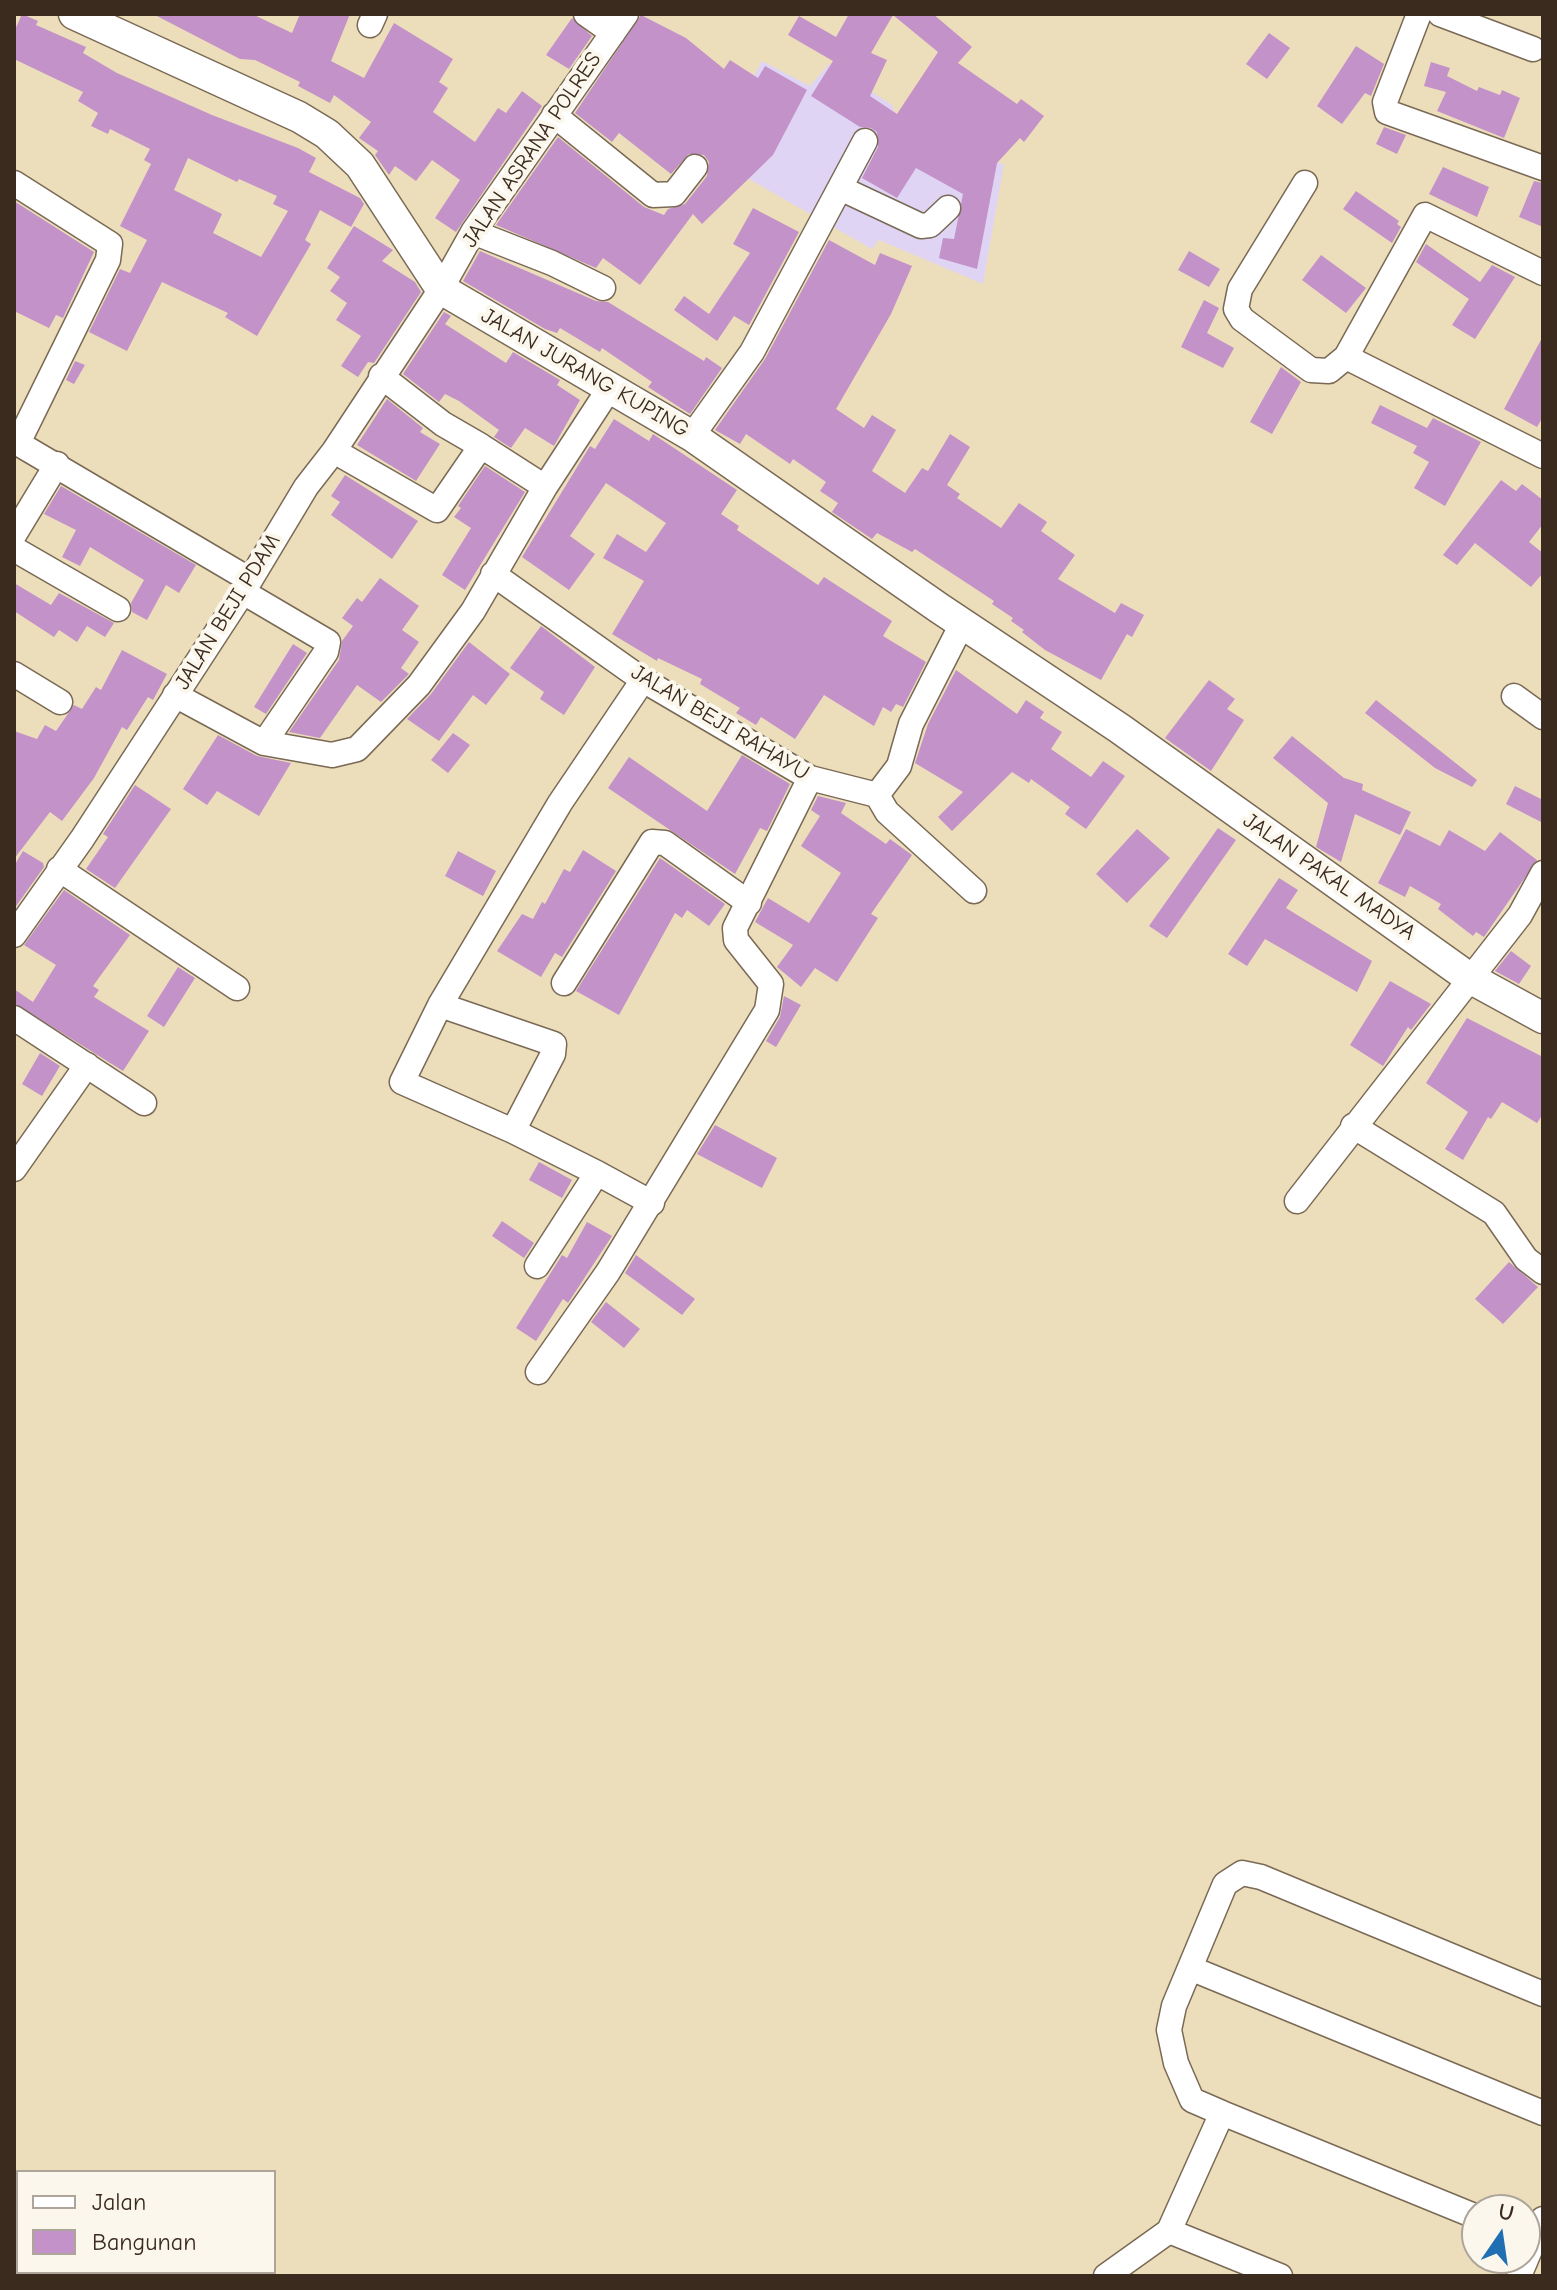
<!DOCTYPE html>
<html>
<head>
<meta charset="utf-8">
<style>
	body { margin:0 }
	#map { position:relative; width:1557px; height:2290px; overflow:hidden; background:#eddebb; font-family:"Comic Neue",sans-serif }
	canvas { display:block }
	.frame { position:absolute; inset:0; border:16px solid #3b2a1e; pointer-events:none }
	.legend { position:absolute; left:16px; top:2170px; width:260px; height:104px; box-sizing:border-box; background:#fbf7ec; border:2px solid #aea59a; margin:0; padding:10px 14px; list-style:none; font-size:24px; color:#3b2a1e }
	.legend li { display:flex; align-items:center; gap:16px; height:40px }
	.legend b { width:40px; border:2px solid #aea59a }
	.north { position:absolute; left:1461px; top:2194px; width:80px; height:80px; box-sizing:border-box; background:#fbf7ec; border:2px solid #aea59a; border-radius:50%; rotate:13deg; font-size:22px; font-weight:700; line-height:32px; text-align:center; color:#3b2a1e }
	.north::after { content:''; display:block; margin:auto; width:28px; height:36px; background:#1f6fb2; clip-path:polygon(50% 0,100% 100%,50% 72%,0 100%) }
</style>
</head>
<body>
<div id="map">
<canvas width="1557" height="2290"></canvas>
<div class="frame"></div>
<ul class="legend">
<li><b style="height:10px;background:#fff"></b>Jalan</li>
<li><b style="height:22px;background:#c292c8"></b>Bangunan</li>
</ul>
<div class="north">U</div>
</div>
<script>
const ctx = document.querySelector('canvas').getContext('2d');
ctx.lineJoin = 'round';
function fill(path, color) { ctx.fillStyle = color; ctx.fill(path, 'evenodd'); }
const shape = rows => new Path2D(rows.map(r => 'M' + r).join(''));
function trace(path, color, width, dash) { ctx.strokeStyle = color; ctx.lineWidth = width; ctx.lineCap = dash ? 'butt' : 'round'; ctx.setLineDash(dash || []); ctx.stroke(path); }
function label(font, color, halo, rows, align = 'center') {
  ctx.font = font + ' "Comic Neue",sans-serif'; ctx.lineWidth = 8; ctx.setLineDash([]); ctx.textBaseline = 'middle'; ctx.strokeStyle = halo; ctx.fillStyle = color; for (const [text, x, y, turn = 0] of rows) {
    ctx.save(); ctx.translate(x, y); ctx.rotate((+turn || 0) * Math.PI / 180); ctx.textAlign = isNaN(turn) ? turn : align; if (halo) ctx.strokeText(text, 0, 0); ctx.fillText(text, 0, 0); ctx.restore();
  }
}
fill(shape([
	[762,61,810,86,829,64,892,105,896,116,970,158,1004,164,983,284,879,240,872,249,740,174,743,95]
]), '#e0d4f4');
fill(shape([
	[22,14,38,21,36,25,86,47,83,53,117,73,212,115,298,148,316,158,309,172,360,198,364,204,351,227,320,210,305,240,311,244,257,336,225,317,228,313,162,282,127,351,89,332,120,269,130,273,147,240,120,226,151,164,144,160,150,149,110,129,108,134,91,126,98,113,78,101,83,92,14,59,14,32],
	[188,158,237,182,239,179,277,196,273,204,288,211,261,257,213,233,222,214,174,190],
	[153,14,252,14,292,33,300,14,350,14,331,61,364,78,394,23,453,59,439,82,448,88,433,112,475,142,498,108,506,113,522,91,542,106,456,232,435,218,460,180,432,160,416,181,395,166,389,175,375,155,378,151,359,138,371,122,334,95,330,103,298,86,300,82,255,60,240,59],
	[849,14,933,14,972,47,958,63,1017,104,1021,99,1044,116,1024,142,1020,138,997,163,977,269,939,258,943,238,954,239,963,194,916,168,897,198,862,178,878,147,877,132,871,128,860,127,811,96,833,61,788,35,799,16,836,37],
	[893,15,938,52,897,114,870,96,887,60,871,53],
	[641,15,686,38,724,69,730,60,758,78,765,66,807,90,773,155,702,224,693,214,640,285,603,258,596,268,496,225,558,137,644,207,664,215,668,209,685,204,707,176,709,162,704,155,689,154,671,174,619,133,612,142,575,113],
	[572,18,592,36,569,69,546,55],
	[1269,33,1290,48,1267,79,1246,64],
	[1356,46,1384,64,1371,96,1365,93,1342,124,1317,106],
	[1431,62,1450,68,1447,76,1477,91,1479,87,1500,95,1502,90,1520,98,1504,138,1437,111,1446,92,1424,86],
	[1384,127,1406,135,1397,154,1376,144],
	[1443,167,1489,187,1477,217,1429,194],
	[1534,181,1543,183,1543,227,1519,217],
	[1356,191,1399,221,1397,224,1401,227,1392,243,1343,209],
	[14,201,94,252,63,318,56,315,49,328,14,311],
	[753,208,799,232,749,325,734,316,717,341,674,310,684,296,709,314,750,253,733,244],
	[354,226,393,250,382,261,415,282,421,292,374,363,368,362,358,377,341,366,361,336,336,320,347,303,330,291,340,277,327,268],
	[829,240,875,265,880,253,912,266,891,314,836,409,864,428,872,415,896,430,872,471,905,493,922,468,928,471,950,434,970,447,947,485,960,494,957,498,1001,528,1019,503,1047,522,1041,531,1075,555,1058,579,1115,613,1121,603,1144,615,1132,637,1127,634,1101,680,1045,650,1022,632,1024,630,1011,621,1013,618,992,604,994,601,915,549,912,552,877,533,872,539,832,512,838,503,820,491,826,482,793,459,790,464,746,434,740,444,715,430,765,359],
	[1426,244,1480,282,1492,265,1515,277,1475,339,1452,325,1469,299,1416,262],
	[480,251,596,301,608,302,704,361,706,357,722,368,690,414,648,387,652,382,602,348,600,352,560,328,557,333,545,329,463,281],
	[1189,251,1220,269,1209,287,1178,270],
	[1321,255,1366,288,1346,313,1302,280],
	[1204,300,1219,308,1207,333,1234,348,1223,368,1181,347],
	[444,312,451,316,445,324,506,363,513,352,560,380,557,385,580,400,554,446,525,428,511,448,494,437,499,430,459,401,445,394,439,402,403,374],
	[1543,336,1543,417,1537,427,1504,409],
	[75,361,85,365,74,384,66,380],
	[1281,367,1301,382,1272,434,1250,422],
	[387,399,423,428,420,432,440,444,416,481,357,445],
	[1380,405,1427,428,1433,418,1481,442,1445,506,1414,488,1429,462,1413,453,1417,446,1371,423],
	[614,419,649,441,653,434,737,490,721,514,739,526,737,530,818,585,824,577,892,621,883,636,926,662,903,707,896,704,891,712,883,707,874,726,824,695,795,739,761,717,756,725,736,713,740,708,700,684,702,679,658,658,657,661,612,634,644,581,603,558,617,534,646,552,666,523,606,483,570,536,595,554,569,590,522,557,590,446,595,449],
	[485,466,525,492,465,590,442,575,471,528,454,517,461,508,458,506],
	[345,475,418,521,392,559,331,515,340,502,331,496],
	[1501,480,1516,491,1522,484,1543,500,1543,524,1529,542,1543,553,1543,573,1531,587,1475,543,1457,565,1443,555],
	[61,486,196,565,179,593,166,585,147,620,132,612,131,603,144,580,90,547,80,566,62,557,76,530,44,514],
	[380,578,419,606,402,630,419,642,401,668,409,674,381,702,357,685,320,738,289,732,339,660,342,641,353,626,342,618,357,598,362,602],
	[14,583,51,605,59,593,114,623,105,637,87,626,77,642,59,630,54,637,14,611],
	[541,626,595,667,564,715,540,699,544,692,510,668],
	[469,642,510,674,486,705,473,695,439,741,407,719,431,694],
	[293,644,307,653,266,714,254,707],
	[122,650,167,674,153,700,148,697,127,730,122,727,94,778,62,821,50,812,14,859,14,731,37,739,45,725,56,731,74,705,82,709,96,687,101,690],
	[956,670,1017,714,1026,700,1044,712,1040,718,1062,732,1051,749,1091,777,1103,761,1125,776,1086,829,1065,814,1070,807,1031,779,1029,783,1012,772,952,831,938,817,963,792,915,763,928,724],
	[1209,680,1235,699,1227,709,1244,720,1211,771,1165,738],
	[1376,700,1477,780,1472,787,1435,768,1365,713],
	[453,733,470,745,448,773,431,760],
	[218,735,257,756,291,763,259,816,217,791,207,805,183,789],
	[1292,736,1344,778,1363,784,1362,790,1411,812,1400,835,1355,814,1341,862,1316,847,1328,803,1273,758],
	[742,755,790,784,767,831,760,828,735,874,608,788,629,757,707,811],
	[135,785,171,809,115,888,86,869,108,837,103,834],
	[1515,786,1543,800,1543,823,1506,804],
	[818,796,846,803,841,813,886,844,890,839,912,855,871,914,878,918,837,982,815,968,801,987,777,967,793,945,755,922,768,898,809,923,841,873,801,846,820,816,811,810],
	[1218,828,1236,840,1167,938,1149,926],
	[1137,829,1170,858,1127,903,1096,874],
	[1406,829,1440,846,1449,830,1485,851,1500,832,1537,860,1484,937,1476,932,1473,936,1438,909,1441,904,1410,886,1405,897,1378,883],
	[583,850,616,871,562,957,555,953,541,977,497,951,522,914,533,919,542,902,545,904,564,869,570,872],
	[23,851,43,863,44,867,14,909,14,866],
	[458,851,496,871,483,896,445,876],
	[660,858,725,904,709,926,687,910,682,918,675,913,619,1015,576,991],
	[1279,878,1298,890,1286,908,1372,961,1357,992,1265,939,1247,966,1228,954],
	[64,890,130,935,93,986,99,990,94,997,149,1031,123,1071,14,1003,14,989,33,1002,56,965,24,945],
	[1511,951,1531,966,1519,984,1495,971],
	[178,967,195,978,164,1027,147,1016],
	[1390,981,1431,1004,1411,1030,1408,1027,1383,1066,1350,1045],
	[784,996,801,1005,776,1047,766,1041,780,1017],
	[1467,1018,1543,1057,1543,1114,1537,1123,1502,1102,1491,1119,1488,1117,1463,1160,1445,1149,1468,1112,1426,1083],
	[40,1053,60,1066,42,1096,22,1084],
	[715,1125,777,1158,762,1188,697,1154],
	[539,1162,572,1180,562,1198,529,1180],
	[502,1221,534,1243,524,1258,492,1236],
	[587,1222,612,1236,568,1303,563,1299,536,1341,516,1328,562,1255,567,1258],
	[636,1255,695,1299,682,1315,625,1273],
	[1509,1262,1538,1287,1503,1324,1475,1299],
	[606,1302,640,1329,624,1348,591,1322]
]), '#c292c8');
const minor = shape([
	[586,14,613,33],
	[1419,14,1385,102,1387,112,1543,168],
	[1440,14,1533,49],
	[370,25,375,14],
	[554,115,653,195,674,194,695,167],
	[14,183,110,244,108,260,18,443],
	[1305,183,1240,289,1236,309,1242,319,1311,370,1329,371,1346,357,1543,456],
	[840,188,921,226,930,225,948,208],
	[473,232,552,263,603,288],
	[1346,357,1425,215,1543,273],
	[692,436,752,352,865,141],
	[14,441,250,580],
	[481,446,545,487],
	[334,451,437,510,481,446,443,424,381,376],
	[14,535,57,464],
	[14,549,118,609],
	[493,574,643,680,810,778,877,795,899,766,911,724,962,624],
	[243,592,328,642,326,652,264,743],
	[14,674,60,702],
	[175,695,264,743,332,755,357,749,419,685,473,611,545,487,611,386],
	[1514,696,1543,717],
	[877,795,887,812,974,891],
	[59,869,237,988],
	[14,935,82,839,243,592,306,487,334,451,441,289,473,232,626,14],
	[564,983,652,842,665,843,749,903],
	[440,1005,402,1082,513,1131],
	[14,1018,144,1103],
	[1353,1126,1494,1213,1526,1259,1543,1272],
	[14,1169,87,1065],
	[597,1173,513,1131,553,1054,554,1044,440,1005,560,803,643,680],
	[1297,1201,1520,915,1543,873],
	[537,1266,597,1173,652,1203],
	[538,1372,608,1272,767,1010,771,984,736,940,735,928,810,778],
	[1190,1968,1543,2113],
	[1222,2113,1477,2217],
	[1169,2231,1280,2276],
	[1106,2276,1169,2231,1222,2113,1192,2100,1176,2063,1169,2030,1174,2006,1225,1884,1242,1873,1261,1877,1543,1994],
	[1519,2276,1543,2219]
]);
const tertiary = shape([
	[74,14,299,117,327,134,360,165,441,289,692,436,939,608,1119,728,1468,977,1543,1018]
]);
trace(minor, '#796955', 27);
trace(tertiary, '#796955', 33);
trace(minor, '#fff', 24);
trace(tertiary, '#fff', 30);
label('22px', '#3b2a1e', '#fbf7ec', [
	["JALAN ASRANA POLRES",532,150,-56],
	["JALAN JURANG KUPING",585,373,30],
	["JALAN BEJI PDAM",228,612,-58],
	["JALAN BEJI RAHAYU",720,723,31],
	["JALAN PAKAL MADYA",1329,877,35]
]);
</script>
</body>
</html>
